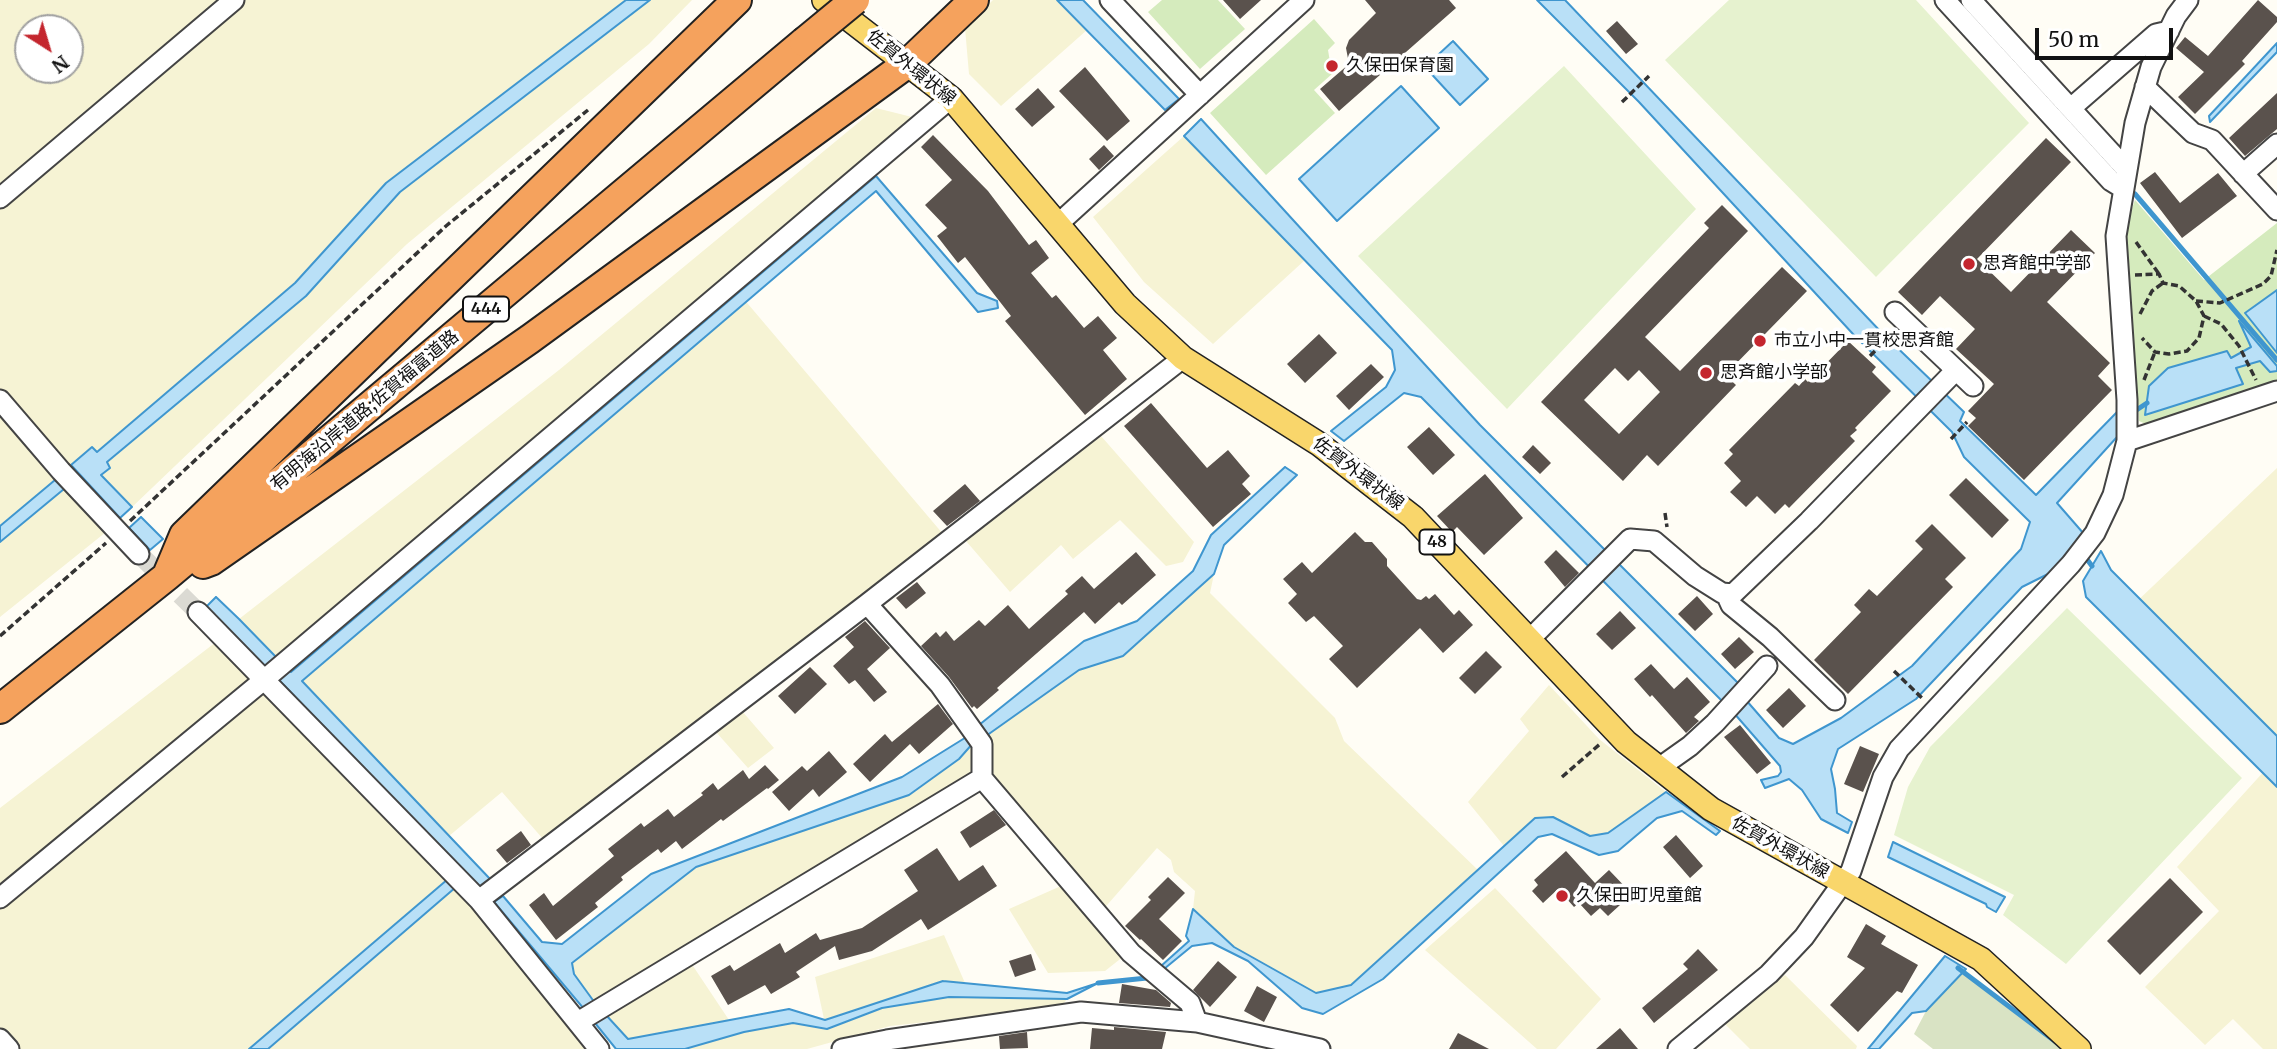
<!DOCTYPE html>
<html>
<head>
<meta charset="utf-8">
<style>
	body { margin:0 }
	#map { position:relative; width:2277px; height:1049px; overflow:hidden; background:#fffdf5; font-family:Merriweather,serif }
	canvas { display:block }
	.north { position:absolute; left:14px; top:14px; width:70px; height:70px; box-sizing:border-box; background:#fff; border:2px solid #a0a0a0; border-radius:50%; rotate:143deg; font-size:19px; font-weight:700; line-height:28px; text-align:center; color:#111 }
	.north::after { content:''; display:block; margin:auto; width:24px; height:32px; background:#c4262e; clip-path:polygon(50% 0,100% 100%,50% 72%,0 100%) }
	.scale { position:absolute; left:2035px; top:28px; width:138px; height:32px; box-sizing:border-box; border:4px solid #111; border-top:0; padding-left:9px; font-size:21px; line-height:24px; white-space:nowrap; color:#111; -webkit-text-stroke:5px #fff; paint-order:stroke }
</style>
</head>
<body>
<div id="map">
<canvas width="2277" height="1049"></canvas>
<div class="north">N</div>
<div class="scale">50 m</div>
</div>
<script>
const ctx = document.querySelector('canvas').getContext('2d');
ctx.lineJoin = 'round';
function fill(path, color) { ctx.fillStyle = color; ctx.fill(path, 'evenodd'); }
const shape = rows => new Path2D(rows.map(r => 'M' + r).join(''));
function trace(path, color, width, dash) { ctx.strokeStyle = color; ctx.lineWidth = width; ctx.lineCap = dash ? 'butt' : 'round'; ctx.setLineDash(dash || []); ctx.stroke(path); }
function label(font, color, halo, rows, align = 'center') {
  ctx.font = font + ' Merriweather,"Noto Sans JP",serif'; ctx.lineWidth = 7; ctx.setLineDash([]); ctx.textBaseline = 'middle'; ctx.strokeStyle = halo; ctx.fillStyle = color; for (const [text, x, y, turn = 0] of rows) {
    ctx.save(); ctx.translate(x, y); ctx.rotate((+turn || 0) * Math.PI / 180); ctx.textAlign = isNaN(turn) ? turn : align; if (halo) ctx.strokeText(text, 0, 0); ctx.fillText(text, 0, 0); ctx.restore();
  }
}
fill(shape([
	[0,0,692,0,649,44,407,244,106,532,0,617],
	[28,28,70,28,70,70,28,70],
	[993,0,1057,0,1087,30,1001,106,969,74,965,28],
	[876,108,912,117,726,278,943,534,543,839,502,792,449,836,301,681,239,619,559,370],
	[1184,136,1305,260,1213,344,1144,282,1093,217],
	[1101,436,1194,542,1183,562,1166,566,1120,520,1073,559,1061,545,1010,592,966,541],
	[2277,468,2277,753,2132,606],
	[1214,574,1210,593,1335,718,1344,741,1478,870,1351,985,1316,993,1234,947,1193,909,1195,891,1174,872,1171,860,1157,848,1094,920,1124,956,1105,971,1048,973,1009,909,1079,878,992,774,986,736,1079,670,1123,656],
	[216,642,452,882,589,1049,0,1049,0,808],
	[1549,685,1599,739,1666,792,1608,833,1590,836,1553,817,1535,818,1504,846,1468,802,1529,731,1520,719],
	[742,711,774,748,748,768,716,732],
	[974,742,973,775,595,1003,574,974,572,964,696,867,909,795,959,759],
	[2277,757,2277,1049,2263,1049,2233,1019,2205,1045,2145,987,2219,911,2177,867],
	[1495,888,1601,999,1556,1049,1537,1049,1425,950],
	[944,935,965,983,1067,993,1067,999,1061,1007,890,1026,807,1049,616,1049,606,1015,691,963,729,1020,789,1009,824,1019,815,977],
	[1785,975,1857,1046,1856,1049,1750,1049,1725,1024]
]), '#f6f3d4');
fill(shape([
	[1162,0,1218,0,1245,29,1200,69,1148,12],
	[1314,19,1335,43,1328,50,1332,74,1314,90,1335,113,1266,175,1210,113],
	[2135,200,2204,280,2277,223,2277,380,2275,382,2146,424,2139,421,2127,237,2128,220]
]), '#d5ebbd');
fill(shape([
	[1962,972,2061,1046,2059,1049,1933,1049,1914,1034,1926,1011]
]), '#d9e3c4');
fill(shape([
	[1729,0,1916,0,2029,123,1876,277,1665,60],
	[1564,66,1696,209,1507,409,1358,256],
	[2067,608,2242,778,2066,964,2003,915,2014,895,1894,835,1908,787,1930,747]
]), '#e6f2cf');
const water = shape([
	[626,0,650,0,400,192,306,296,107,462,110,468,101,475,132,507,120,518,71,465,92,447,97,452,295,283,386,183,626,0],
	[1057,0,1083,0,1179,99,1165,110,1057,0],
	[1537,0,1565,0,1882,333,1964,412,1960,421,2036,495,2118,411,2117,437,2057,503,2084,534,2050,573,2022,587,1916,699,1838,749,1831,769,1835,789,1837,813,1852,822,1848,833,1821,819,1802,790,1789,779,1765,788,1761,780,1778,776,1781,772,1780,766,1733,712,1746,700,1779,738,1793,744,1841,718,1912,666,2021,549,2030,522,1964,457,1952,432,1853,334,1639,102,1537,0],
	[1453,41,1488,79,1460,105,1425,67,1453,41],
	[2277,43,2277,52,2210,122,2209,116,2277,43],
	[1401,86,1439,128,1337,221,1299,179,1401,86],
	[1201,119,1480,425,1738,683,1722,701,1421,397,1404,393,1344,441,1331,431,1386,387,1395,370,1392,350,1184,136,1201,119],
	[876,176,977,293,997,301,998,308,978,312,876,191,302,681,491,880,480,888,276,677,288,669,291,672,876,176],
	[2277,290,2277,353,2245,313,2277,290],
	[2239,321,2277,366,2277,371,2270,372,2260,361,2236,368,2243,384,2145,415,2149,386,2168,368,2227,351,2231,358,2251,347,2239,321],
	[1285,467,1297,475,1224,545,1214,574,1123,656,1079,670,986,736,979,725,1084,641,1137,621,1193,571,1211,535,1285,467],
	[55,480,64,489,0,542,0,526,55,480],
	[141,517,163,539,150,550,129,528,141,517],
	[2101,551,2111,570,2277,736,2277,787,2086,597,2083,581,2101,551],
	[216,597,239,619,276,657,265,666,206,607,216,597],
	[968,736,974,742,959,759,909,795,696,867,572,963,574,974,595,1003,584,1009,494,902,503,896,542,942,562,944,651,874,902,777,968,736],
	[1666,792,1720,831,1716,835,1682,811,1657,818,1618,851,1599,855,1552,834,1538,837,1383,979,1323,1014,1302,1008,1248,961,1212,943,1192,946,1164,969,1161,966,1189,941,1186,936,1193,909,1234,947,1316,993,1351,985,1535,818,1553,817,1590,836,1608,833,1666,792],
	[1893,842,2005,897,1996,912,1987,907,1986,904,1888,857,1893,842],
	[448,879,456,887,268,1049,249,1049,448,879],
	[1945,956,1966,969,1926,1011,1912,1013,1879,1049,1868,1049,1945,956],
	[943,981,1067,993,1098,983,1067,999,949,997,882,1008,827,1029,793,1023,744,1032,685,1049,616,1049,595,1023,606,1015,628,1039,789,1009,825,1020,943,981]
]);
fill(water, '#b9e0f7');
trace(water, '#3f96cf', 2);
trace(shape([
	[2135,194,2277,360],
	[2132,413,2147,403],
	[2083,554,2092,566],
	[1958,968,2056,1042],
	[1098,983,1147,978]
]), '#3f96cf', 5);
fill(shape([
	[1223,0,1261,0,1240,19],
	[1365,0,1449,0,1456,8,1339,111,1320,89,1349,64,1346,48,1349,40,1376,13],
	[2258,0,2277,17,2277,22,2242,61,2245,64,2195,114,2178,97,2204,72,2176,48,2185,37,2208,56],
	[1617,21,1638,44,1626,54,1606,31],
	[1085,67,1130,121,1107,141,1059,91],
	[1038,88,1055,107,1032,127,1015,109],
	[2277,93,2277,129,2245,156,2229,138],
	[933,135,988,191,1029,245,1036,240,1049,258,1031,273,1052,298,1056,295,1084,328,1098,316,1117,338,1103,350,1127,379,1085,415,1005,321,1011,316,965,257,958,263,937,236,947,228,925,205,952,180,921,147],
	[2046,138,2071,162,1977,259,2011,292,2071,230,2095,253,2047,302,2110,363,2098,376,2112,390,2024,480,1968,426,1976,418,1968,411,1994,384,1956,349,1975,329,1940,296,1922,315,1898,292],
	[1104,145,1114,156,1099,170,1089,159],
	[2155,172,2180,203,2218,173,2237,196,2182,238,2140,183],
	[1722,205,1748,231,1645,337,1680,371,1782,267,1807,291,1725,375,1736,385,1658,466,1647,455,1623,481,1541,402,1709,228,1704,223],
	[1615,368,1628,381,1639,370,1660,392,1619,434,1584,400],
	[1319,334,1337,353,1305,383,1287,364],
	[1848,341,1876,367,1872,372,1891,391,1855,428,1857,430,1850,436,1855,441,1789,508,1785,504,1775,514,1757,496,1746,507,1730,492,1741,481,1724,463,1733,454,1729,450,1795,383,1799,386,1805,379,1808,382],
	[1371,364,1384,377,1349,410,1336,396],
	[1151,403,1207,468,1228,450,1250,476,1242,484,1251,494,1213,527,1124,426],
	[1429,427,1455,455,1433,475,1407,447],
	[1533,445,1551,463,1540,474,1522,457],
	[1485,474,1523,518,1484,555,1457,527,1452,532,1437,516],
	[1966,478,2009,520,1992,538,1949,495],
	[965,484,980,501,947,526,933,511],
	[1932,524,1966,558,1945,579,1953,587,1848,694,1814,660,1861,612,1854,605,1869,589,1877,596,1923,549,1915,541],
	[1355,532,1365,542,1372,542,1387,559,1387,566,1417,599,1421,600,1426,596,1429,599,1435,594,1454,615,1459,610,1473,625,1443,653,1420,628,1357,688,1329,659,1343,646,1314,616,1306,622,1288,603,1297,594,1283,579,1302,562,1312,573],
	[1556,550,1579,573,1565,587,1544,562],
	[1136,552,1156,575,1122,605,1119,602,1095,624,1084,612,997,688,999,690,977,709,974,706,972,708,949,677,921,646,936,632,940,637,946,631,954,641,979,620,985,626,1008,605,1029,629,1068,594,1065,591,1082,576,1094,589],
	[917,582,926,593,906,609,896,598],
	[1697,596,1713,614,1695,631,1678,614],
	[1620,611,1636,628,1612,650,1596,634],
	[865,621,890,648,867,669,887,692,874,702,855,680,849,684,833,666,854,647,845,637],
	[1739,637,1754,652,1735,669,1721,654],
	[1486,651,1502,667,1475,694,1459,678],
	[1651,664,1674,689,1687,677,1710,702,1694,717,1699,721,1686,733,1652,695,1650,697,1634,679],
	[810,667,827,684,795,714,778,696],
	[1789,688,1806,706,1783,728,1766,710],
	[938,704,953,724,919,754,910,744,870,782,853,764,885,734,892,742],
	[1740,725,1771,763,1757,774,1724,737],
	[1860,746,1879,754,1863,792,1844,784],
	[829,751,847,772,819,797,813,789,789,811,772,792,802,766,807,771],
	[765,765,779,780,768,789,767,788,723,821,721,819,682,849,676,841,661,853,658,849,621,877,623,880,595,903,598,907,556,940,529,905,544,893,553,906,614,856,608,849,641,823,644,827,668,809,674,817,703,795,701,793,713,783,718,790,743,770,749,779],
	[994,810,1006,825,970,848,960,832],
	[521,831,531,845,507,863,496,850],
	[1676,835,1703,866,1690,878,1663,847],
	[937,848,959,881,983,865,997,886,928,930,921,919,872,951,839,960,835,946,796,972,800,977,771,994,765,985,728,1005,711,976,730,965,734,971,780,943,785,953,816,933,820,940,862,928,918,891,904,870],
	[1566,851,1595,883,1609,870,1632,894,1608,916,1600,908,1591,916,1579,903,1574,907,1558,889,1543,903,1532,891,1538,885,1534,880],
	[1168,877,1185,893,1159,919,1182,941,1163,960,1141,939,1140,940,1125,926,1151,900,1148,897],
	[2170,878,2203,912,2140,975,2107,941],
	[1866,924,1886,936,1881,944,1918,965,1902,993,1897,991,1858,1032,1830,1005,1865,968,1847,957],
	[1698,949,1718,970,1654,1023,1642,1008,1688,969,1683,964],
	[1031,954,1036,970,1015,977,1009,961],
	[1218,961,1237,977,1210,1007,1193,990],
	[1122,984,1156,990,1171,1003,1170,1007,1119,1003],
	[1257,986,1277,997,1264,1022,1244,1011],
	[1114,1027,1166,1032,1162,1049,1090,1049,1092,1028,1114,1030],
	[1620,1028,1638,1049,1596,1049],
	[1027,1032,1028,1048,1000,1049,999,1036],
	[1458,1033,1489,1049,1449,1049]
]), '#5a524d');
trace(shape([
	[139,554,198,612]
]), '#dbdad3', 19, [19, 10]);
const minor = shape([
	[1110,0,1200,95],
	[1945,0,2111,181,2124,189],
	[1971,0,2127,170],
	[2145,87,2193,133,2212,140,2277,210],
	[2071,108,2156,34,2169,31],
	[2243,174,2277,144],
	[0,198,234,0],
	[1058,224,1304,0],
	[1895,312,1973,386],
	[0,400,61,471,139,554],
	[2127,441,2277,391],
	[1726,594,1731,605,1770,637,1835,700],
	[867,604,940,685,982,744,982,778,1131,953,1190,1003,1197,1022],
	[198,612,479,900,599,1049],
	[1529,640,1630,539,1654,541,1695,576,1722,593,1733,594,1809,521,1956,370],
	[1659,768,1690,746,1715,723,1767,666],
	[0,898,265,679,951,98],
	[479,900,867,604,1183,358],
	[578,1022,982,778],
	[0,1039,9,1049],
	[842,1049,887,1040,1081,1012,1197,1022,1320,1049],
	[1678,1049,1769,974,1804,937,1851,871,1883,777,1899,749,2071,564,2095,533,2113,495,2127,441,2127,400,2116,236,2135,123,2151,67,2176,16,2188,0]
]);
const major = shape([
	[824,0,951,98,1125,304,1183,358,1319,444,1413,517,1626,742,1711,809,1981,959,2079,1049]
]);
const highway = shape([
	[203,564,211,561,530,339,908,63,974,0],
	[168,573,184,535,737,0],
	[0,709,167,576,804,42]
]);
trace(minor, '#444', 23);
trace(major, '#222', 26);
trace(highway, '#222', 32);
trace(shape([
	[1622,102,1649,76],
	[2136,242,2159,274],
	[2135,275,2159,274,2163,283,2179,286,2196,301,2204,316,2199,338,2187,351,2169,354,2155,352,2142,338],
	[2196,301,2220,303,2263,284,2271,276,2277,250],
	[2140,314,2152,291,2163,283],
	[2204,316,2221,324,2239,346,2256,380],
	[1870,356,1891,335],
	[2144,380,2155,352],
	[1951,439,1967,422],
	[1665,513,1667,527],
	[130,521,446,226,588,110],
	[0,636,106,543],
	[1894,671,1923,699],
	[1562,777,1600,744]
]), '#333', 3.5, [7, 3.5]);
trace(minor, '#fff', 19);
trace(major, '#f9d66b', 23);
trace(highway, '#f5a25d', 28);
const highwayBridge = shape([
	[804,42,855,0]
]);
trace(highwayBridge, '#222', 32, []);
trace(highwayBridge, '#f5a25d', 28);
for (const [x, y, r, color] of [
	[1332,66,7,"#c4262e"],
	[1969,264,7,"#c4262e"],
	[1760,341,7,"#c4262e"],
	[1706,373,7,"#c4262e"],
	[1562,896,7,"#c4262e"]
]) { const dot = new Path2D(); dot.arc(x, y, r, 0, 2 * Math.PI); ctx.fillStyle = color; ctx.fill(dot); trace(dot, '#fff', 2.5); }
for (const [x, y, w] of [
	[486,309,46],
	[1437,542,35]
]) { const box = new Path2D(); box.roundRect(x - w / 2, y - 12.5, w, 25, 5); ctx.fillStyle = '#fff'; ctx.fill(box); trace(box, '#111', 2); }
label('bold 16px', '#111', null, [
	["444",486,309],
	["48",1437,542]
]);
label('18px', '#111', '#fff', [
	["久保田保育園",1346,66],
	["思斉館中学部",1983,264],
	["市立小中一貫校思斉館",1774,341],
	["思斉館小学部",1720,373],
	["久保田町児童館",1576,896]
], 'left');
label('18px', '#111', '#fff', [
	["佐賀外環状線",911,68,39],
	["有明海沿岸道路;佐賀福富道路",365,411,-40],
	["佐賀外環状線",1358,474,37],
	["佐賀外環状線",1780,848,29]
]);
</script>
</body>
</html>
